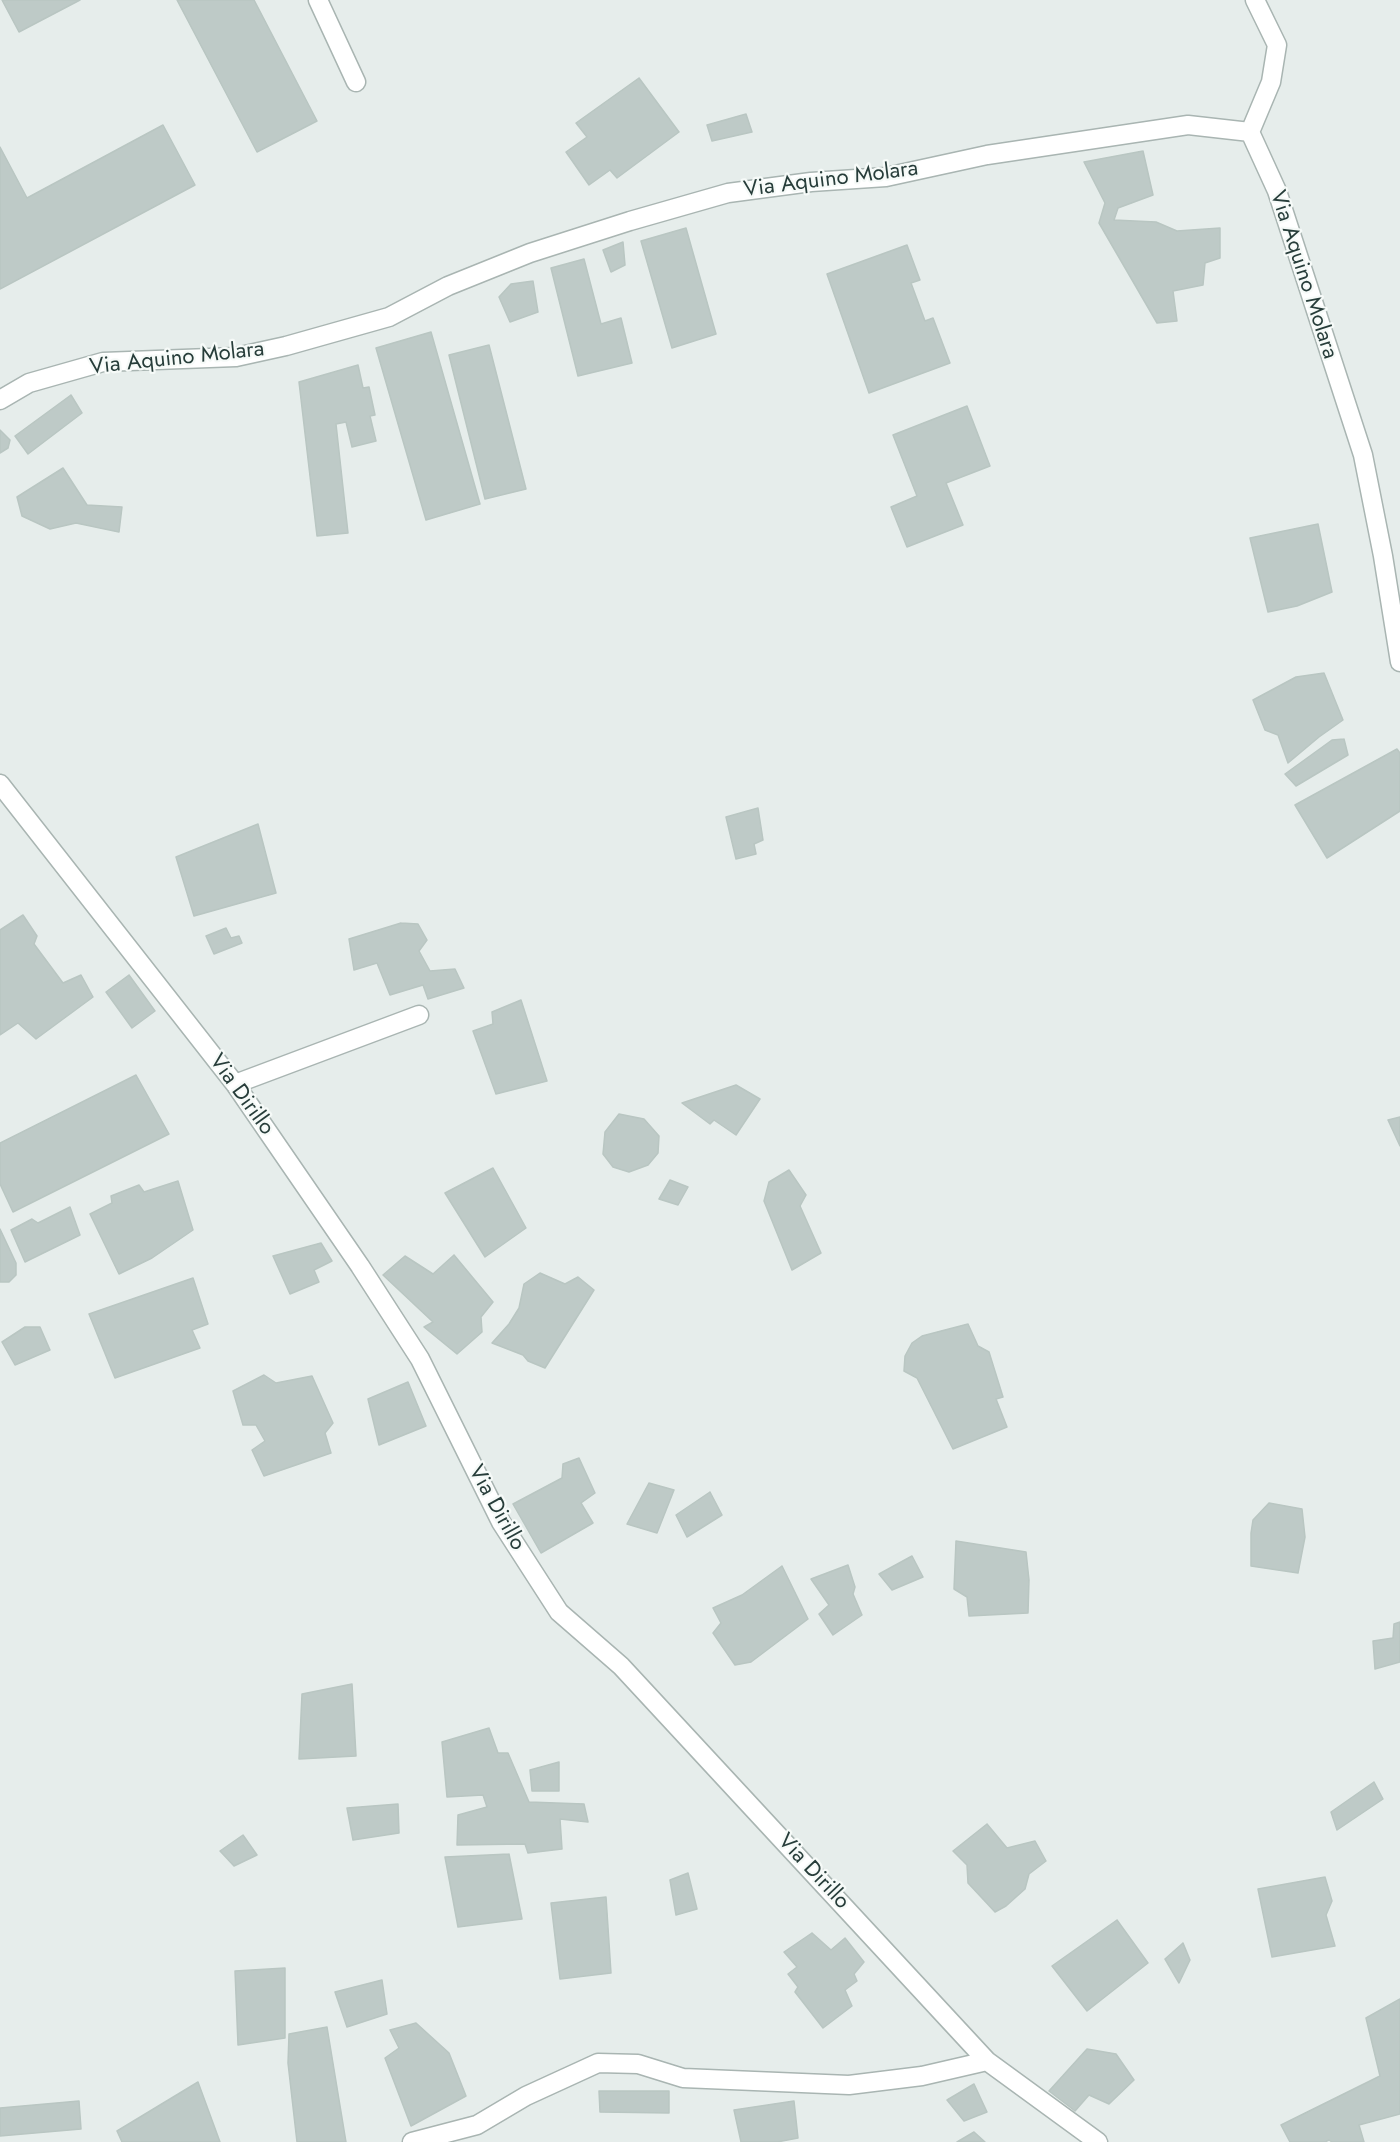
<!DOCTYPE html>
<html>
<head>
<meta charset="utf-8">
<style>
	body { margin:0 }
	canvas { display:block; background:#e6edeb }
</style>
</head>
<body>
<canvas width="1400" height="2142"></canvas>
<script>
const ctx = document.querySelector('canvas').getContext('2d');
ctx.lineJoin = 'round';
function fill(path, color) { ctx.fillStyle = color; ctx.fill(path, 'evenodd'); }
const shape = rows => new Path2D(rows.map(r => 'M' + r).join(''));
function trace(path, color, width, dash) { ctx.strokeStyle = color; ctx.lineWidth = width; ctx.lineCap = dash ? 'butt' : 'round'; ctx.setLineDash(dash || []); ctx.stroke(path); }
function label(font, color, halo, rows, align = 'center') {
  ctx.font = font + ' Jost,sans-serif'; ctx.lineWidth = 4.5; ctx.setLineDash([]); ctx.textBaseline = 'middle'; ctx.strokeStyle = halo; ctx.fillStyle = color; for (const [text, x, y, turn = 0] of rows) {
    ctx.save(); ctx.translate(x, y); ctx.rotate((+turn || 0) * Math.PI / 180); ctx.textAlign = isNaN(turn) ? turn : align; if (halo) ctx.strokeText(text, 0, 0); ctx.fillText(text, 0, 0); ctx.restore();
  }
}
const building = shape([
	[2,0,80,0,19,32,2,0],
	[177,0,254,0,317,121,257,152,177,0],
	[639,78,679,132,617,178,610,170,589,185,566,152,587,137,576,123,639,78],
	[746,114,752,132,712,141,707,125,746,114],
	[163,125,195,185,0,289,0,147,27,198,163,125],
	[1143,151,1153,195,1118,208,1114,220,1156,222,1177,231,1220,228,1220,258,1205,263,1203,285,1173,291,1177,321,1157,323,1099,223,1105,203,1084,162,1143,151],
	[686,228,716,334,672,348,641,241,686,228],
	[623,242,625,265,611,272,603,250,623,242],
	[907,245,920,280,911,283,925,321,933,318,950,363,869,393,827,274,907,245],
	[584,259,601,324,621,318,632,363,578,376,551,268,584,259],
	[533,281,538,312,510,322,499,297,511,284,533,281],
	[431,332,480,504,426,520,376,348,431,332],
	[489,345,526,489,485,499,449,355,489,345],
	[358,365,363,388,369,387,375,415,370,416,376,441,352,447,346,422,336,424,348,533,317,536,299,382,358,365],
	[71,395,82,413,28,454,15,436,71,395],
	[967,406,990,466,946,483,963,525,907,547,891,507,917,496,893,435,967,406],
	[0,430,10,440,8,448,0,453,0,430],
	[63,468,87,505,122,507,119,532,76,523,50,529,22,516,17,497,63,468],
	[1318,524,1332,592,1297,606,1268,612,1250,538,1318,524],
	[1324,673,1343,720,1319,737,1288,763,1278,735,1265,730,1253,700,1296,677,1324,673],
	[1344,739,1348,755,1296,786,1285,774,1332,740,1344,739],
	[1397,749,1400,753,1400,811,1327,858,1295,805,1397,749],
	[758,808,763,840,754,844,756,854,736,859,726,817,758,808],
	[258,824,276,893,194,916,176,857,258,824],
	[23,915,37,936,34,944,63,983,81,975,93,997,36,1039,18,1023,0,1035,0,930,23,915],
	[401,923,418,924,427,940,419,951,430,971,455,969,464,988,428,999,423,985,390,995,377,963,354,970,349,939,401,923],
	[226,928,231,938,239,936,242,943,214,954,206,936,226,928],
	[129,975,155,1011,132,1028,106,992,129,975],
	[521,1000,547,1081,496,1094,473,1031,493,1024,492,1012,521,1000],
	[136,1075,169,1134,13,1212,0,1184,0,1143,136,1075],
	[736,1085,760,1099,736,1135,714,1120,710,1124,682,1103,736,1085],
	[619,1114,644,1119,659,1136,658,1153,648,1165,629,1172,613,1167,603,1154,605,1132,619,1114],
	[1400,1117,1400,1146,1388,1120,1400,1117],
	[493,1168,526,1228,485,1257,445,1193,493,1168],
	[789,1170,806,1195,800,1206,821,1253,792,1270,764,1201,769,1182,789,1170],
	[670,1180,688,1187,678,1205,659,1199,670,1180],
	[178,1181,193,1230,152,1258,119,1274,90,1214,112,1203,111,1196,139,1185,144,1192,178,1181],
	[70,1207,80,1235,25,1262,11,1230,32,1219,38,1223,70,1207],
	[0,1229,16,1263,16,1275,9,1282,0,1282,0,1229],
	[321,1243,332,1261,314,1270,319,1282,290,1294,273,1256,321,1243],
	[454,1255,493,1302,481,1317,482,1332,457,1354,424,1327,433,1322,383,1275,405,1256,433,1274,454,1255],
	[540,1273,565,1284,578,1277,594,1290,545,1368,528,1361,523,1355,492,1343,509,1324,519,1308,524,1284,540,1273],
	[193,1278,208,1324,192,1330,200,1348,115,1378,89,1314,193,1278],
	[968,1324,978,1346,989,1352,1003,1397,996,1399,1007,1427,953,1449,917,1378,904,1371,905,1356,912,1343,922,1336,968,1324],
	[25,1327,40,1327,50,1350,15,1365,2,1342,25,1327],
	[264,1375,276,1383,312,1376,333,1423,325,1433,331,1453,264,1476,252,1450,265,1441,256,1425,243,1425,233,1391,264,1375],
	[408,1382,426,1426,379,1445,368,1399,408,1382],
	[579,1458,595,1493,581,1503,593,1523,541,1553,513,1504,562,1478,563,1464,579,1458],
	[649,1483,674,1490,657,1533,627,1524,649,1483],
	[710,1492,722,1515,687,1537,676,1515,710,1492],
	[1269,1503,1302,1509,1305,1537,1298,1573,1251,1566,1251,1533,1253,1520,1269,1503],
	[956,1541,1026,1552,1029,1580,1028,1613,969,1616,967,1597,954,1589,956,1541],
	[912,1556,923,1577,892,1590,879,1574,912,1556],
	[848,1565,855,1587,853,1594,862,1615,833,1635,819,1614,829,1605,811,1579,848,1565],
	[782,1566,808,1619,751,1662,735,1665,713,1633,721,1623,713,1608,742,1595,782,1566],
	[1400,1622,1400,1662,1375,1669,1373,1641,1393,1638,1394,1624,1400,1622],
	[352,1684,356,1756,299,1759,302,1694,352,1684],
	[489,1728,498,1753,508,1753,529,1802,584,1804,588,1822,560,1819,562,1849,528,1853,525,1844,457,1845,458,1815,487,1807,483,1795,447,1797,442,1742,489,1728],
	[559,1762,559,1791,532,1791,530,1770,559,1762],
	[1374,1782,1383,1799,1337,1830,1331,1812,1374,1782],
	[398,1804,399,1833,353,1840,347,1808,398,1804],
	[987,1824,1007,1848,1035,1841,1046,1861,1029,1874,1025,1889,1006,1906,995,1912,968,1883,967,1865,953,1851,987,1824],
	[243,1835,257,1855,234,1866,220,1851,243,1835],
	[509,1854,522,1919,458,1927,445,1857,509,1854],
	[688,1873,697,1909,676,1915,670,1880,688,1873],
	[1325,1877,1332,1901,1326,1915,1335,1946,1272,1957,1258,1889,1325,1877],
	[606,1897,611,1973,560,1979,551,1903,606,1897],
	[1117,1920,1148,1963,1087,2011,1052,1966,1117,1920],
	[812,1933,831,1950,845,1938,864,1962,854,1974,857,1981,845,1990,852,2006,823,2028,795,1992,798,1987,788,1974,797,1967,784,1952,812,1933],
	[1183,1943,1190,1960,1179,1983,1165,1959,1183,1943],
	[285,1968,285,2038,238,2045,235,1971,285,1968],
	[382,1980,387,2014,347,2027,335,1992,382,1980],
	[1400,1999,1400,2114,1359,2125,1364,2142,1332,2142,1329,2140,1325,2142,1290,2142,1281,2125,1380,2076,1366,2018,1400,1999],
	[416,2023,449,2053,466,2096,411,2126,385,2058,399,2048,390,2030,416,2023],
	[327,2027,346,2142,297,2142,288,2063,289,2034,327,2027],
	[1087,2049,1116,2054,1134,2080,1109,2104,1089,2095,1075,2111,1049,2091,1087,2049],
	[198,2082,220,2142,122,2142,117,2131,198,2082],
	[974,2084,987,2112,964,2121,947,2100,974,2084],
	[599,2091,669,2091,669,2113,600,2112,599,2091],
	[79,2101,81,2129,0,2136,0,2108,79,2101],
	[794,2101,798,2138,777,2142,741,2142,734,2110,794,2101],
	[974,2132,985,2142,957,2142,974,2132]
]);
fill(building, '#becac7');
trace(building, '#b9c6c2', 1.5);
const minor = shape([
	[318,0,356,82],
	[1250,132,1271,82,1277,45,1255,0],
	[0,400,29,383,103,362,236,357,286,346,389,317,448,286,530,253,630,221,728,193,811,182,886,177,987,155,1188,125,1250,132,1277,191,1363,455,1383,556,1400,662],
	[0,784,235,1084,360,1266,420,1359,501,1522,559,1612,621,1666,987,2061,1098,2142],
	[235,1084,419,1015],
	[412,2142,477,2125,526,2096,598,2063,638,2064,683,2078,849,2085,922,2076,987,2061]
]);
trace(minor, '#a9b5b2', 21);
trace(minor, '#fff', 18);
label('22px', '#273d3a', '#f6faf8', [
	["Via Aquino Molara",831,180,-7],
	["Via Aquino Molara",1303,275,72],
	["Via Aquino Molara",177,359,-6],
	["Via Dirillo",241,1095,54],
	["Via Dirillo",496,1508,61],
	["Via Dirillo",813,1872,47]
]);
</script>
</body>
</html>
